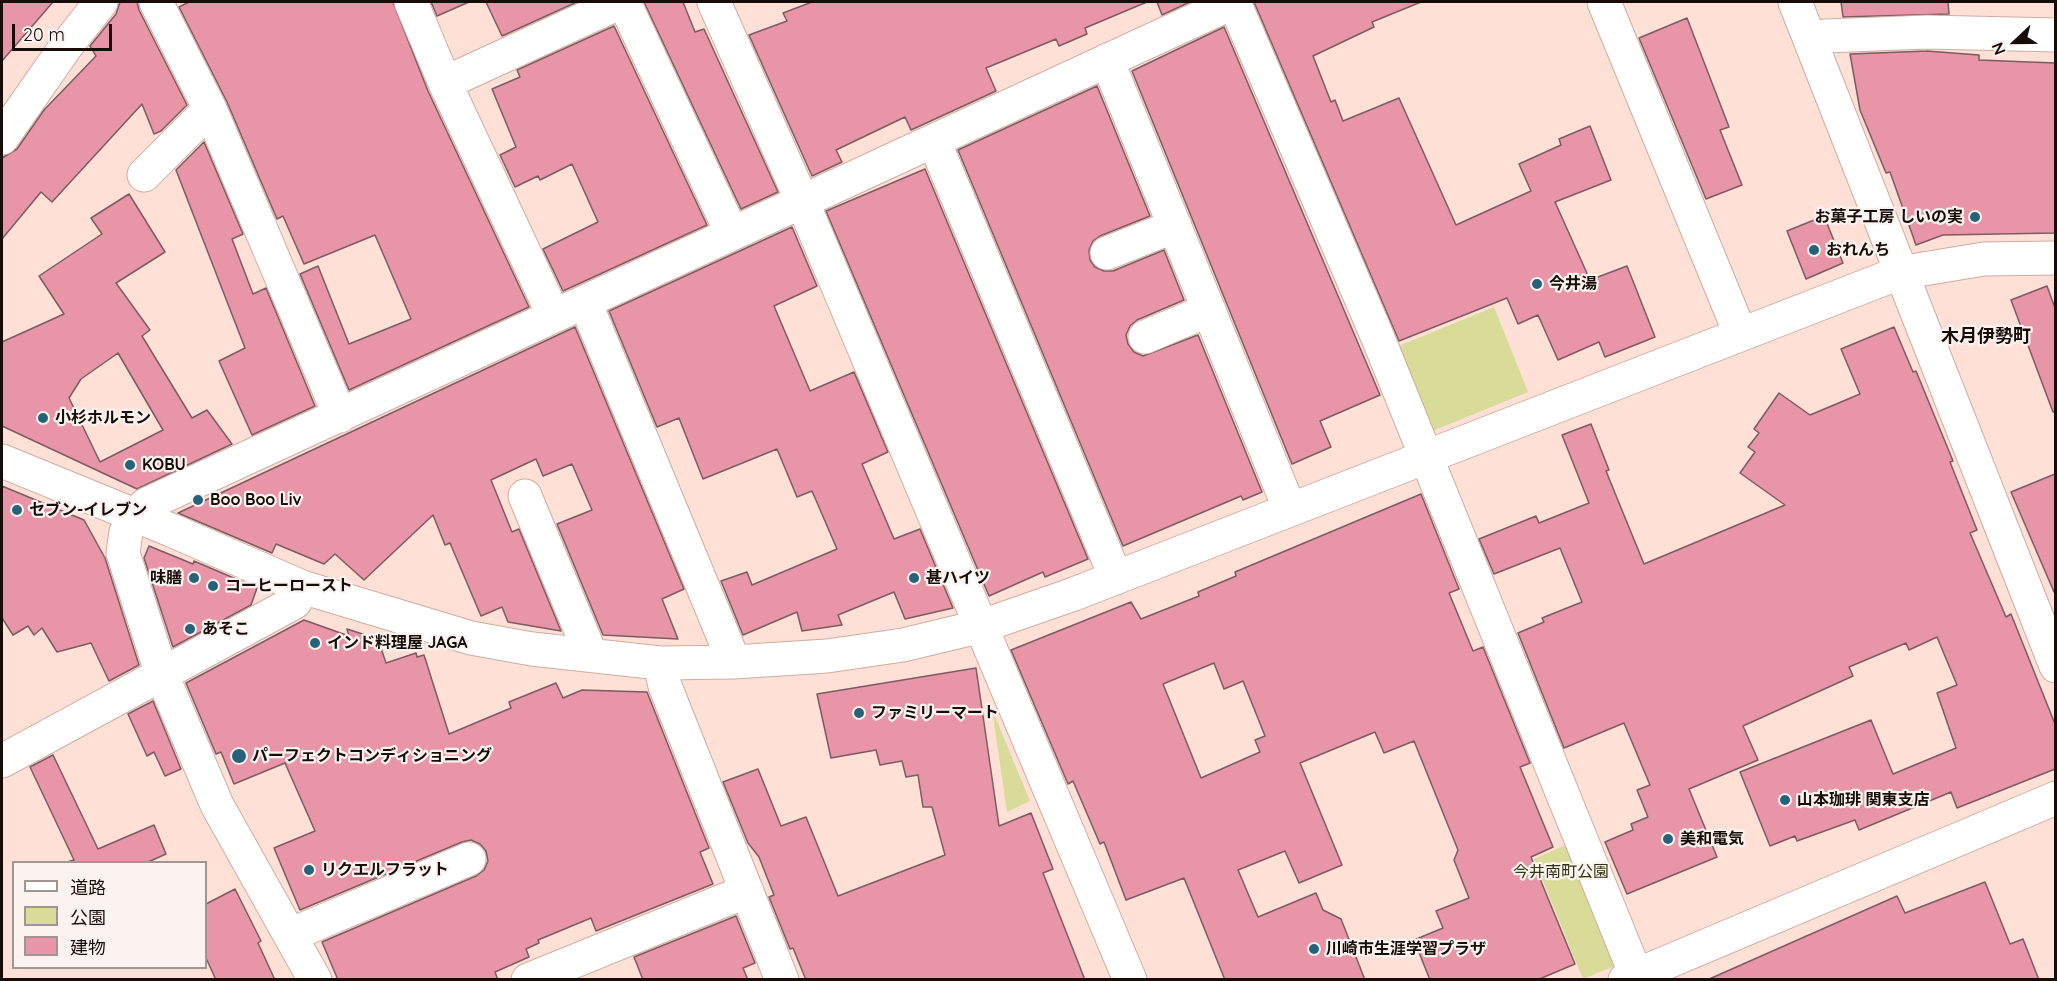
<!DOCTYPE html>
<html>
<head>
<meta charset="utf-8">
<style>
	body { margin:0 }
	#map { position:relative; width:2057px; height:981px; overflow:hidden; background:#fee0d6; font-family:Quicksand,"Noto Sans JP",sans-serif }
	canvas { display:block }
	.frame { position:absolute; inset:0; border:3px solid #180c08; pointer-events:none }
	.legend { position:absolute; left:12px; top:861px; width:195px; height:108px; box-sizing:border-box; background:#fbf3f0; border:2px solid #a09793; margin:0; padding:8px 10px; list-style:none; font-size:18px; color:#180c08 }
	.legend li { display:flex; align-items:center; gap:12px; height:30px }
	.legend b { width:30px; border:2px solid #a09793 }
	.north { position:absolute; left:1985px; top:12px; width:60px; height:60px; -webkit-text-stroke:4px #fbf3f0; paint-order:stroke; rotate:248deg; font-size:16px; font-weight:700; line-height:24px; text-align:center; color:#180c08 }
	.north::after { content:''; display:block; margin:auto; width:21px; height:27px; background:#180c08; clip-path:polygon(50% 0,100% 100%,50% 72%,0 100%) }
	.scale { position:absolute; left:12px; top:24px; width:100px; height:27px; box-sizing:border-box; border:3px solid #180c08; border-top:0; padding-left:8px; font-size:18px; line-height:21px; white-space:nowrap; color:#180c08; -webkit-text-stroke:4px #fbf3f0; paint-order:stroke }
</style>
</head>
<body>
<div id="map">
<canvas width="2057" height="981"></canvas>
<div class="frame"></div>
<ul class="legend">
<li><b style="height:8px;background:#fff"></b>道路</li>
<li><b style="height:16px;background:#d9db98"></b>公園</li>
<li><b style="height:16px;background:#e795a7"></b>建物</li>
</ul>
<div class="north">N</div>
<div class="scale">20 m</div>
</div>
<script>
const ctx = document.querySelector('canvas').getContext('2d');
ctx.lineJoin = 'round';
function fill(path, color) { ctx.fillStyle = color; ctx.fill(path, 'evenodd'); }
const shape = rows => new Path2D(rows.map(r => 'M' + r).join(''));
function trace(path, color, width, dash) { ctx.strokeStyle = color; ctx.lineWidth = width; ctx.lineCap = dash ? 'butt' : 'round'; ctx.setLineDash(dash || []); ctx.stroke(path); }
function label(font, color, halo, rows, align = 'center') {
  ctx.font = font + ' Quicksand,"Noto Sans JP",sans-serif'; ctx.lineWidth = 4.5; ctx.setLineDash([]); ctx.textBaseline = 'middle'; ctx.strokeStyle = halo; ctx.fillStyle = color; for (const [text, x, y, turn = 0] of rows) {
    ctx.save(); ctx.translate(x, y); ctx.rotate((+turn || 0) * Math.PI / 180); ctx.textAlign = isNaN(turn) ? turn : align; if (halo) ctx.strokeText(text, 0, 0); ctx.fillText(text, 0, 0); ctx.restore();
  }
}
fill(shape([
	[1494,307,1528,392,1430,432,1396,347],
	[992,709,1030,801,1007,812],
	[1572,842,1620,964,1583,979,1534,859]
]), '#d9db98');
const building = shape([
	[2,2,53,2,2,61,2,2],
	[120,2,137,2,139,10,187,105,161,131,154,134,142,104,52,202,41,192,2,239,2,158,17,149,44,110,96,56,90,46,116,14,120,2],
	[189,2,393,2,428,91,529,307,349,390,300,274,318,266,349,344,411,319,375,235,304,264,283,216,277,219,227,102,179,7,189,2],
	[431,2,469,2,437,16,431,2],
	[486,2,577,2,502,36,486,2],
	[644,2,683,2,695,32,704,29,778,192,741,209,644,2],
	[812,2,1147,2,1085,28,1087,34,1059,46,1056,39,986,68,996,91,911,130,905,117,836,150,842,162,812,176,749,35,787,21,783,13,812,2],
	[1157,2,1190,2,1162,15,1157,2],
	[1254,2,1421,2,1372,22,1374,27,1313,56,1331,102,1335,100,1343,121,1399,98,1456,225,1531,191,1519,164,1561,145,1559,139,1590,126,1611,180,1555,202,1590,280,1627,266,1655,337,1605,357,1599,342,1558,360,1538,315,1518,324,1507,298,1399,341,1254,2],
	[1841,2,1948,2,1949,14,1843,17,1841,2],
	[1687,18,1729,127,1720,130,1742,185,1706,199,1639,38,1687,18],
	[614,26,707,225,563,291,543,249,598,222,572,164,540,180,538,176,515,187,500,155,516,147,492,89,520,77,517,70,614,26],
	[1224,27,1380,395,1320,421,1331,447,1292,464,1132,71,1224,27],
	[1927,51,1979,55,1979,60,2055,63,2055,233,1943,235,1916,245,1890,172,1886,173,1860,110,1850,54,1927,51],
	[1097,86,1150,216,1100,236,1093,241,1089,250,1090,260,1095,267,1104,271,1113,271,1164,250,1184,300,1137,320,1130,326,1126,335,1128,344,1134,352,1143,356,1198,335,1262,492,1243,500,1241,496,1123,546,958,150,1097,86],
	[204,142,243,234,232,239,253,294,266,288,315,406,252,435,219,361,245,348,176,170,204,142],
	[925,169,1088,559,1045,577,1043,572,989,596,826,211,925,169],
	[129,194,165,252,116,283,150,330,142,336,192,418,207,410,232,444,137,489,2,426,2,342,64,314,39,276,102,234,91,218,129,194],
	[118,353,163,430,100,462,69,398,81,379,118,353],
	[1824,216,1843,263,1806,279,1787,231,1824,216],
	[792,227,817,286,774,306,810,391,854,372,888,452,862,464,894,539,920,529,953,608,905,619,894,592,838,615,842,625,802,631,797,612,743,635,721,581,747,572,752,585,837,549,812,491,797,497,777,449,703,479,679,418,657,427,609,311,792,227],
	[2047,286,2055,308,2055,412,2053,412,2011,300,2047,286],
	[575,327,684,589,662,599,678,639,603,635,557,524,592,510,572,464,543,476,536,459,491,480,512,532,519,529,561,631,508,622,502,607,481,616,450,543,445,545,433,515,364,580,335,554,324,564,276,544,272,553,178,513,575,327],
	[1894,327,1913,372,1916,371,1953,461,1950,462,1977,530,1970,533,2006,617,2011,614,2055,724,2055,769,1957,808,1951,792,1859,830,1855,820,1797,841,1795,836,1770,846,1740,772,1871,720,1893,774,1956,748,1937,693,1957,685,1937,637,1909,650,1906,643,1849,667,1853,676,1743,726,1758,760,1689,789,1717,857,1627,894,1605,842,1633,830,1631,824,1648,817,1637,790,1650,785,1624,723,1564,748,1518,633,1544,622,1542,618,1582,602,1560,548,1494,574,1479,539,1536,516,1539,523,1589,503,1562,435,1591,424,1609,470,1606,471,1644,564,1785,505,1740,473,1755,452,1748,447,1759,433,1754,429,1779,393,1810,415,1860,394,1841,349,1894,327],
	[2055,474,2055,592,2054,592,2011,492,2055,474],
	[2,486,84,520,105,558,139,665,109,681,91,643,57,652,42,628,34,635,28,626,13,635,2,618,2,486],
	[1421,494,1459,589,1449,593,1473,651,1483,647,1530,763,1520,767,1553,847,1531,857,1575,964,1537,980,1430,980,1414,940,1443,928,1436,911,1469,898,1454,860,1458,850,1414,741,1384,753,1375,732,1300,763,1342,865,1299,883,1285,851,1238,870,1258,917,1316,893,1323,910,1341,919,1365,980,1225,980,1184,878,1126,900,1104,842,1100,844,1073,781,1068,784,1011,650,1131,602,1141,619,1199,596,1198,592,1236,576,1235,572,1421,494],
	[1214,663,1224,689,1243,681,1265,736,1255,740,1260,752,1201,778,1163,684,1214,663],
	[149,546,193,564,194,561,257,588,251,605,173,647,144,558,149,546],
	[304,620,349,636,347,629,378,639,386,663,416,653,417,657,424,655,449,734,511,708,509,702,556,683,563,698,582,690,647,692,709,848,700,852,713,884,596,931,591,918,538,940,539,943,526,949,529,957,495,972,498,980,338,980,322,942,476,876,484,870,488,861,486,851,480,844,471,840,462,842,300,910,274,848,315,831,285,763,234,784,221,752,216,754,186,683,304,620],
	[976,668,999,826,1031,813,1053,869,1043,873,1085,980,806,980,793,948,790,949,769,897,774,895,759,857,748,843,723,782,758,769,781,826,806,817,838,896,945,855,932,807,923,807,918,775,906,777,902,761,880,765,876,750,831,758,817,694,976,668],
	[153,701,181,769,165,776,154,752,147,756,128,714,153,701],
	[53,755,98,849,154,825,166,854,148,862,67,862,74,860,30,767,53,755],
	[1985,882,2010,944,2023,939,2039,980,1707,980,1897,896,1905,913,1985,882],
	[235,889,261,941,258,943,275,980,216,980,206,958,206,904,235,889],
	[736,916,755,963,743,968,748,980,643,980,634,957,736,916]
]);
fill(building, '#e795a7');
trace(building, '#7d5b62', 1.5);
const minor = shape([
	[156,2,210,109,340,416],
	[411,2,445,83,554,316],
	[624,2,732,234],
	[714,2,802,201,1130,980],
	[1234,2,1378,338,1638,980],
	[1604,2,1740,333],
	[1795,2,2056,666],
	[1811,41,1825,36,1927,32,2056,35],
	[1107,60,1290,510],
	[445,83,621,2],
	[2,138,67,45,101,2],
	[934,141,1116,578],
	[144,175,210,109],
	[1107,253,1175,226],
	[585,302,734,662],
	[1145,337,1209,310],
	[2,461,171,530,302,587,471,638,532,649,660,663,734,662,827,656,903,645,982,626,1074,594,1899,273,1984,259,2056,258],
	[525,496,591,655],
	[660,663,665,686,782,980],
	[2,761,295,602,302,587],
	[290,935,469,859],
	[315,980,217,805,162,675,123,553,126,532,135,515,147,504,1234,2],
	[528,980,747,891],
	[1625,980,2056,798]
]);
trace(minor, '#d0aca0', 35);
trace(minor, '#fff', 33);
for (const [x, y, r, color] of [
	[1975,217,6,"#26637a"],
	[1814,250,6,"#26637a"],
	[1537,284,6,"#26637a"],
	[43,418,6,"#26637a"],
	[130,465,6,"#26637a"],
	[198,500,6,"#26637a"],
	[17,510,6,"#26637a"],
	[194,578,6,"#26637a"],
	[914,578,6,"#26637a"],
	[213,586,6,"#26637a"],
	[190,629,6,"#26637a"],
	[315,643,6,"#26637a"],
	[859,713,6,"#26637a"],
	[239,756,8,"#26637a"],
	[1785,800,6,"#26637a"],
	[1668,839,6,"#26637a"],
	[309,870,6,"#26637a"],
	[1314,949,6,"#26637a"]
]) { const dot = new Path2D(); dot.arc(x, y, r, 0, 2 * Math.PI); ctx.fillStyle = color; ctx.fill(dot); trace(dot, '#fbf3f0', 2); }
label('bold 16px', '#180c08', '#fbf3f0', [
	["お菓子工房 しいの実",1963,217,"right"],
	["おれんち",1826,250],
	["今井湯",1549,284],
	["小杉ホルモン",55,418],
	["KOBU",142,465],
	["Boo Boo Liv",210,500],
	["セブン-イレブン",29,510],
	["味膳",182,578,"right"],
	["甚ハイツ",926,578],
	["コーヒーロースト",225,586],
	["あそこ",202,629],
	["インド料理屋 JAGA",327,643],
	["ファミリーマート",871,713],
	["パーフェクトコンディショニング",252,756],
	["山本珈琲 関東支店",1797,800],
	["美和電気",1680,839],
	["リクエルフラット",321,870],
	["川崎市生涯学習プラザ",1326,949]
], 'left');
label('16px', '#323310', '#fbf3f0', [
	["今井南町公園",1561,872]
]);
label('bold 18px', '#180c08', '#fbf3f0', [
	["木月伊勢町",1986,337]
]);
</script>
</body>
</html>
